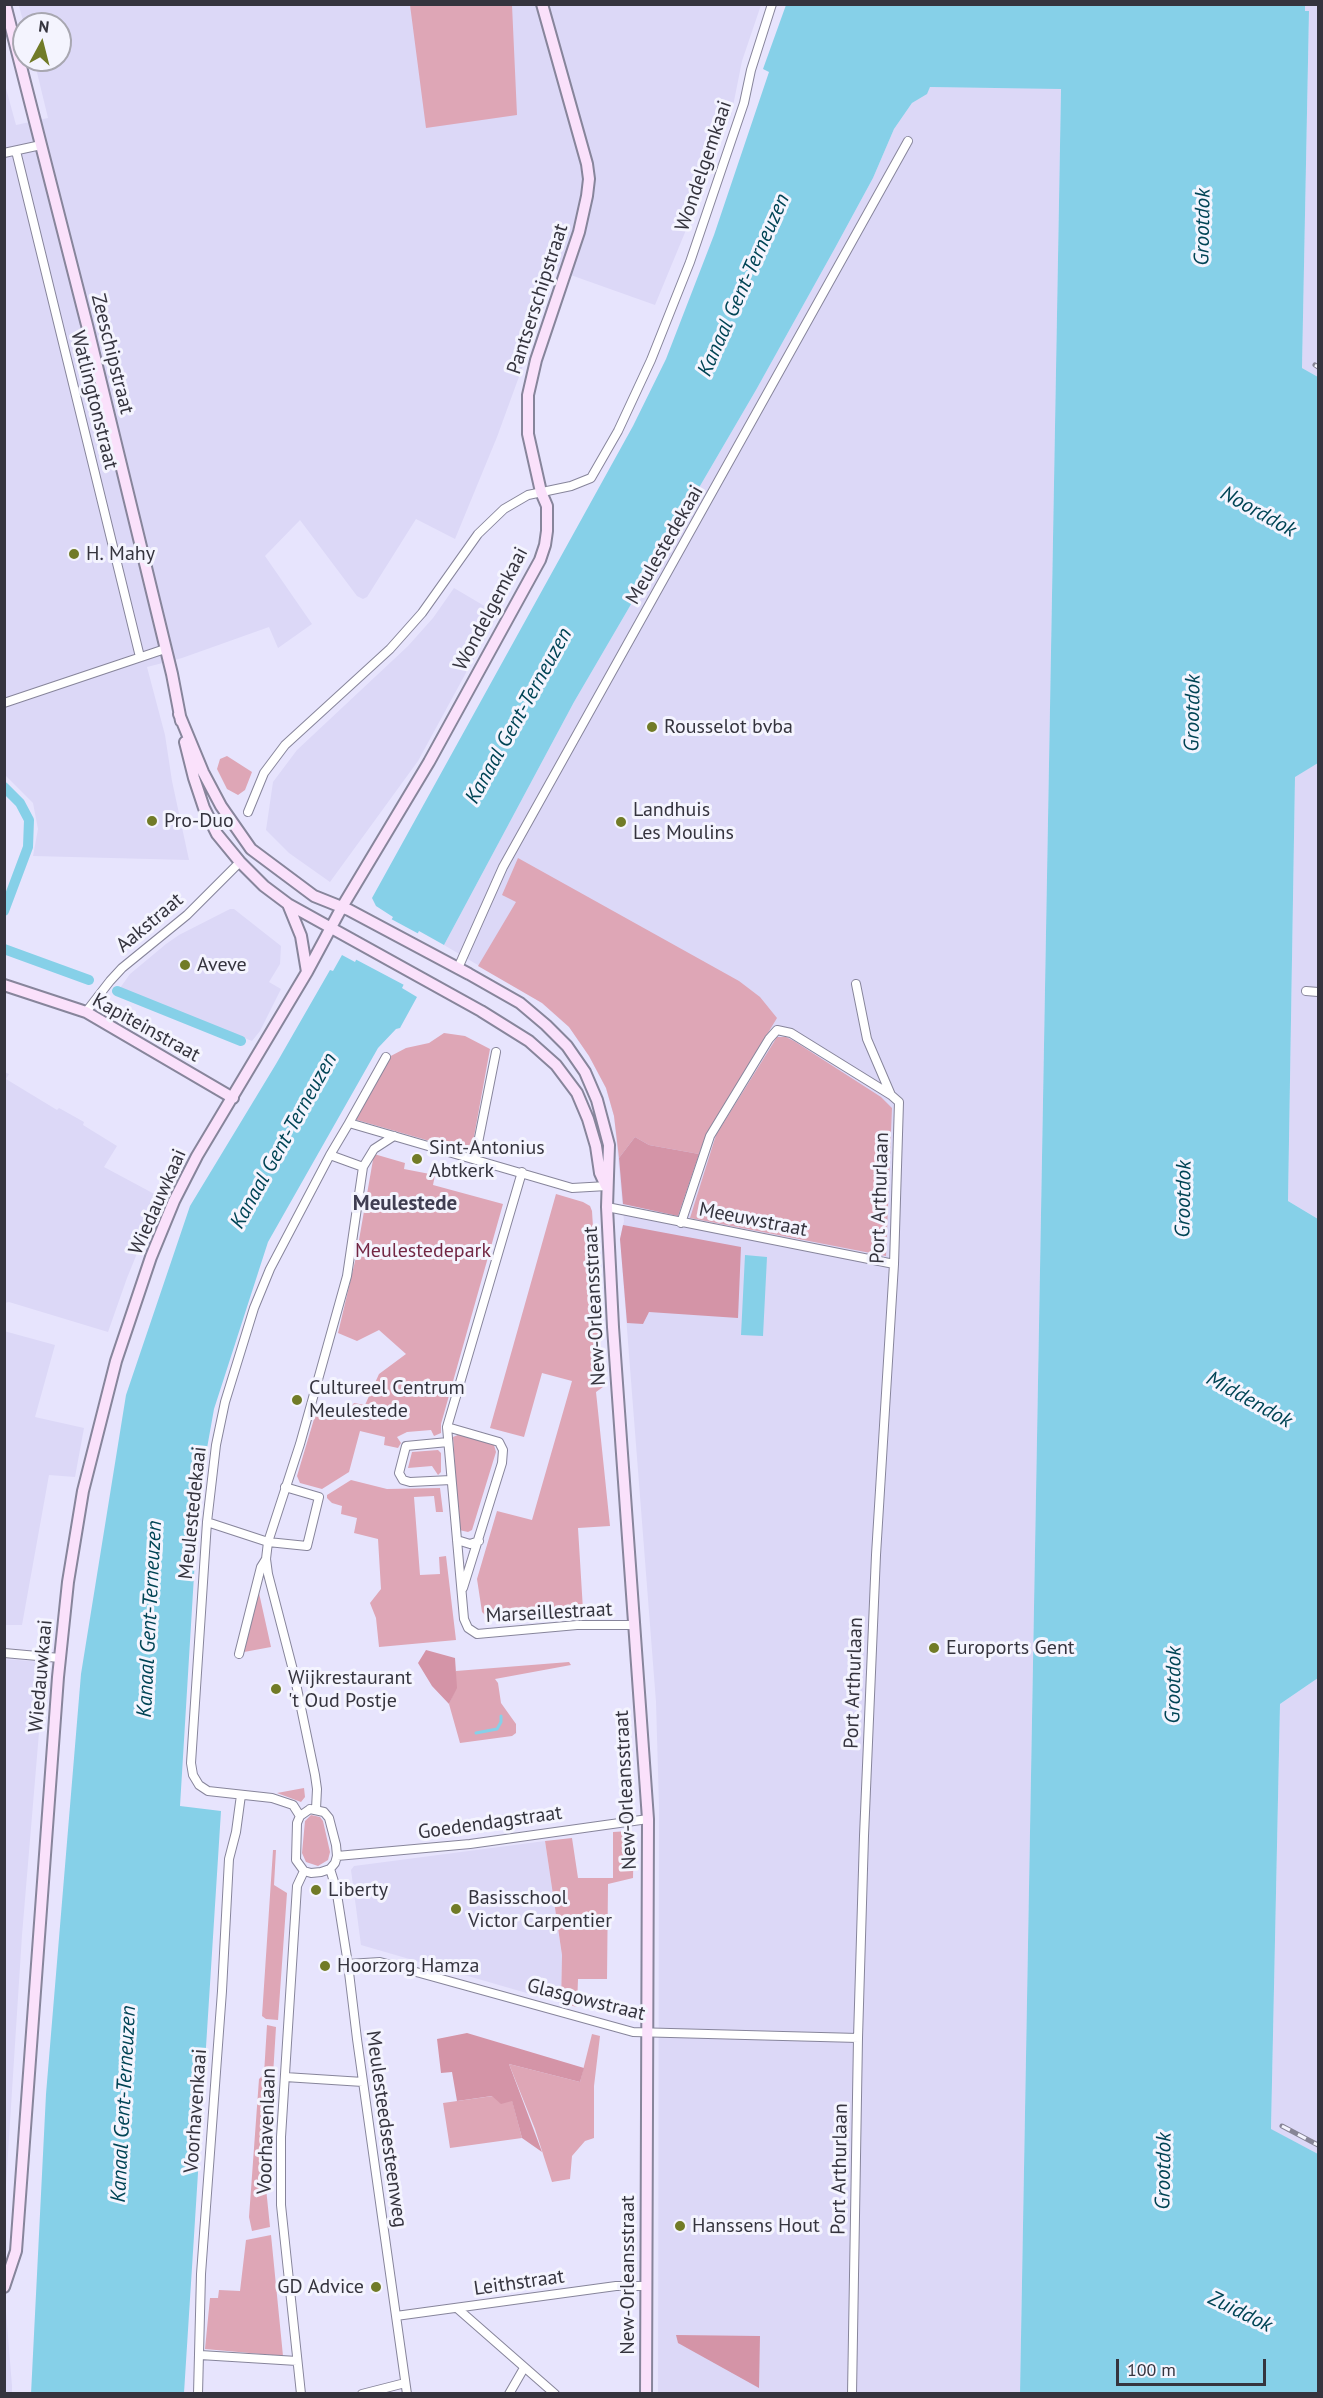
<!DOCTYPE html>
<html>
<head>
<meta charset="utf-8">
<style>
	body { margin:0 }
	#map { position:relative; width:1323px; height:2398px; overflow:hidden; background:#e7e4fd; font-family:"PT Sans",sans-serif }
	canvas { display:block }
	.frame { position:absolute; inset:0; border:6px solid #35343e; pointer-events:none }
	.north { position:absolute; left:12px; top:12px; width:60px; height:60px; box-sizing:border-box; background:#f4f4fe; border:2px solid #a8a7b1; border-radius:50%; rotate:7deg; font-size:16px; font-weight:700; line-height:24px; text-align:center; color:#35343e }
	.north::after { content:''; display:block; margin:auto; width:21px; height:27px; background:#717b27; clip-path:polygon(50% 0,100% 100%,50% 72%,0 100%) }
	.scale { position:absolute; left:1116px; top:2359px; width:150px; height:27px; box-sizing:border-box; border:3px solid #35343e; border-top:0; padding-left:8px; font-size:18px; line-height:21px; white-space:nowrap; color:#35343e; -webkit-text-stroke:4px #f4f4fe; paint-order:stroke }
</style>
</head>
<body>
<div id="map">
<canvas width="1323" height="2398"></canvas>
<div class="frame"></div>
<div class="north">N</div>
<div class="scale">100 m</div>
</div>
<script>
const ctx = document.querySelector('canvas').getContext('2d');
ctx.lineJoin = 'round';
function fill(path, color) { ctx.fillStyle = color; ctx.fill(path, 'evenodd'); }
const shape = rows => new Path2D(rows.map(r => 'M' + r).join(''));
function trace(path, color, width, dash) { ctx.strokeStyle = color; ctx.lineWidth = width; ctx.lineCap = dash ? 'butt' : 'round'; ctx.setLineDash(dash || []); ctx.stroke(path); }
function label(font, color, halo, rows, align = 'center') {
  ctx.font = font + ' "PT Sans",sans-serif'; ctx.lineWidth = 6; ctx.setLineDash([]); ctx.textBaseline = 'middle'; ctx.strokeStyle = halo; ctx.fillStyle = color; for (const [text, x, y, turn = 0] of rows) {
    ctx.save(); ctx.translate(x, y); ctx.rotate((+turn || 0) * Math.PI / 180); ctx.textAlign = isNaN(turn) ? turn : align; if (halo) ctx.strokeText(text, 0, 0); ctx.fillText(text, 0, 0); ctx.restore();
  }
}
fill(shape([
	[1318,4,1318,377,1302,368,1309,12,1305,11,1305,5],
	[22,5,761,5,742,61,731,116,704,176,686,230,655,305,551,268,544,308,497,437,455,539,416,519,367,597,363,599,357,596,300,520,265,556,312,624,278,648,269,627,182,658,147,667,165,735,172,781,189,860,33,856,38,829,33,803,5,775,4,81,16,125,48,118,34,60,60,60,60,24,24,24,19,6],
	[930,87,1061,88,1020,2393,658,2393,659,1806,656,1702,620,1239,624,1221,614,1116,606,1088,589,1056,569,1027,542,1003,444,945,574,702,756,390,835,248,873,178,894,129,912,103,926,94],
	[454,588,498,614,418,761,330,882,289,853,266,830,273,782,297,750,408,646,433,618],
	[1318,763,1318,1219,1288,1201,1295,776],
	[230,909,234,909,281,946,280,964,269,982,281,989,260,1031,252,1041,120,988,130,974,166,944,179,935],
	[4,1072,9,1074,6,1079,57,1110,59,1108,84,1122,83,1125,117,1146,104,1167,160,1197,127,1278,108,1332,9,1302,5,1303],
	[4,1331,55,1345,35,1417,84,1428,75,1477,49,1475,22,1625,5,1625],
	[5,1659,44,1662,44,1673,22,1935,5,2200],
	[1318,1678,1318,2154,1271,2130,1280,1704],
	[545,1841,562,1955,561,2003,361,1945,351,1870,354,1866],
	[4,2287,12,2386,12,2393,5,2393]
]), '#dcd8f7');
fill(shape([
	[410,5,512,5,517,115,426,128],
	[227,756,252,772,245,790,238,795,227,789,217,769,220,759],
	[518,858,739,981,760,997,777,1018,706,1135,699,1154,649,1145,635,1137,619,1158,614,1116,606,1088,589,1056,569,1027,542,1003,478,966,516,902,502,895],
	[444,1033,465,1036,490,1049,471,1153,357,1120,356,1117,387,1058,406,1048,429,1043],
	[777,1037,786,1037,794,1041,881,1097,892,1108,886,1256,690,1218,716,1135],
	[374,1154,405,1163,404,1169,435,1175,433,1185,503,1204,441,1424,441,1433,434,1436,431,1430,407,1432,397,1437,401,1443,398,1448,384,1445,385,1437,360,1431,349,1472,322,1489,300,1483,297,1476,317,1409,343,1417,354,1403,365,1405,379,1374,406,1354,379,1330,357,1341,338,1333,356,1257],
	[556,1194,583,1202,590,1206,592,1211,603,1387,596,1392,610,1526,578,1528,583,1610,486,1616,482,1612,477,1579,497,1511,532,1520,572,1381,542,1373,524,1437,490,1428],
	[460,1434,494,1445,496,1452,472,1530,468,1532,459,1530,453,1437],
	[438,1450,441,1453,441,1472,438,1475,432,1466,408,1468,412,1452],
	[351,1480,387,1489,440,1488,443,1512,436,1512,434,1496,414,1497,420,1575,440,1574,439,1557,446,1556,456,1640,379,1647,376,1618,370,1603,381,1589,378,1539,354,1533,357,1518,341,1514,342,1506,332,1503,327,1498,327,1495],
	[259,1593,271,1647,244,1652],
	[569,1662,571,1665,495,1679,498,1683,501,1703,516,1724,516,1733,512,1736,460,1743,449,1704,456,1688,456,1671],
	[304,1788,305,1797,301,1802,277,1793],
	[311,1815,320,1817,323,1821,330,1852,328,1860,318,1866,306,1862,302,1853,305,1821],
	[630,1831,634,1832,633,1878,608,1884,607,1979,578,1979,577,2007,561,2003,562,1955,545,1841,572,1838,578,1878,613,1878,613,1832],
	[273,1850,276,1850,274,1885,287,1893,278,2020,266,2019,262,2016],
	[267,2025,276,2027,266,2188,270,2227,252,2231,249,2217,259,2079,264,2074],
	[592,2034,600,2036,594,2086,594,2138,585,2141,572,2156,570,2179,552,2182,535,2129,509,2064,580,2082],
	[493,2096,512,2100,522,2138,450,2148,443,2103],
	[271,2235,283,2356,205,2349,210,2298,218,2298,219,2290,240,2291,246,2240]
]), '#dea6b6');
fill(shape([
	[635,1137,649,1145,699,1154,678,1216,623,1204,619,1158],
	[623,1225,741,1247,738,1318,649,1312,643,1324,627,1323,620,1239],
	[426,1650,455,1658,457,1688,449,1704,432,1686,418,1663],
	[467,2033,584,2068,580,2082,509,2064,542,2152,522,2138,512,2101,501,2104,492,2096,457,2101,452,2072,441,2073,437,2039],
	[676,2335,760,2336,759,2388,678,2343]
]), '#d494a7');
fill(shape([
	[786,5,1305,5,1305,11,1309,11,1302,368,1318,377,1318,763,1295,777,1288,1201,1318,1219,1318,1678,1280,1704,1271,2129,1318,2154,1318,2393,1020,2393,1061,89,930,87,927,94,912,103,894,129,873,178,835,248,756,390,574,702,444,945,419,931,395,976,405,982,402,988,417,997,400,1028,396,1029,378,1048,268,1242,214,1409,199,1493,180,1806,221,1811,184,2393,31,2394,46,2094,81,1674,126,1395,190,1206,276,1064,330,970,333,971,342,955,355,962,358,956,368,961,393,917,376,906,372,898,633,426,666,359,714,235,769,72,763,69],
	[745,1255,767,1257,763,1336,741,1335]
]), '#86d0e8');
fill(shape([
	[380,913,445,948,421,935,399,975,408,980,406,986,355,959,358,953,366,957,389,918]
]), '#e7e4fd');
trace(shape([
	[476,1733,497,1729,501,1722,501,1716]
]), '#86d0e8', 3);
trace(shape([
	[4,787,20,803,29,820,28,847,4,911],
	[4,949,89,980],
	[117,991,241,1041]
]), '#86d0e8', 10);
const street = shape([
	[16,151,140,657],
	[4,153,41,145],
	[4,703,165,649],
	[248,812,264,773,285,745,390,649,422,613,478,534,504,509,528,495,571,486,591,478,618,431,651,360,690,262,744,103,751,70,772,4],
	[458,968,503,867,908,141],
	[1306,991,1318,992],
	[86,1012,110,981,122,968,187,915,240,862],
	[349,1123,386,1057],
	[475,1158,496,1052],
	[363,1167,330,1155,349,1123,572,1188,607,1186],
	[522,1172,447,1427,464,1619,468,1628,477,1634,577,1625,634,1625],
	[607,1207,894,1264],
	[681,1223,710,1136,769,1039,777,1030,791,1033,891,1095],
	[447,1427,499,1442,503,1450,502,1463,463,1588],
	[448,1442,406,1446,399,1473,403,1480,410,1482,451,1480],
	[207,1522,268,1542,307,1546,319,1497,285,1487],
	[457,1540,470,1544,479,1541],
	[4,1653,60,1658],
	[239,1654,261,1567,266,1559],
	[310,1809,324,1812,329,1818,336,1845,337,1856,335,1863,330,1869,321,1872,311,1873,304,1871,296,1860,297,1823,300,1816,310,1809],
	[316,1809,317,1789,315,1775,294,1674,268,1574,266,1559,268,1542,300,1444,347,1276,363,1167,374,1149,394,1136],
	[300,1816,293,1805,272,1798,208,1791,199,1785,193,1775,191,1763,207,1522,216,1445,225,1402,254,1308,270,1269,330,1155],
	[337,1856,470,1844,648,1819],
	[330,1869,336,1888,348,1964,357,2039,407,2394],
	[348,1964,380,1962,633,2032,858,2038],
	[285,2077,363,2082],
	[458,2309,555,2394],
	[396,2316,616,2286,646,2286],
	[200,2355,297,2361],
	[198,2394,201,2274,222,1991,229,1859,236,1832,241,1795],
	[301,2394,281,2205,281,2137,297,1886,304,1871],
	[362,2394,405,2383],
	[509,2394,524,2368],
	[852,2394,858,2038,864,1836,876,1555,894,1264,899,1102,891,1095,867,1039,856,984]
]);
const secondary = shape([
	[5,4,87,325,172,674,181,721],
	[179,714,203,772,221,806,251,849,314,896,349,910,469,974,520,1003,546,1025,567,1046,585,1072,597,1100,609,1145,607,1207,613,1327,648,1819,646,2394],
	[185,742,194,778,204,808,217,834,240,862,264,886,288,904,481,1011,529,1041,556,1065,577,1093,588,1119,596,1146,600,1173,606,1186],
	[288,904,301,936,307,972],
	[4,985,86,1012,233,1098],
	[4,2287,16,2251,58,1677,68,1582,83,1491,116,1361,151,1257,174,1201,197,1156,307,972,342,907,429,762,540,560,545,545,547,531,547,506,541,492,528,434,528,395,536,360,579,232,587,196,589,179,587,164,542,4]
]);
trace(street, '#87859b', 10);
trace(secondary, '#87859b', 14);
trace(street, '#fff', 8);
trace(secondary, '#fae1fb', 10);
const rail = shape([
	[1315,365,1318,367],
	[1282,2126,1318,2145]
]);
trace(rail, '#878596', 5);
trace(rail, '#f4f4fe', 3, [9]);
for (const [x, y, r, color] of [
	[74,554,6,"#717b27"],
	[652,727,6,"#717b27"],
	[152,821,6,"#717b27"],
	[621,822,6,"#717b27"],
	[185,965,6,"#717b27"],
	[417,1159,6,"#717b27"],
	[297,1400,6,"#717b27"],
	[934,1648,6,"#717b27"],
	[276,1689,6,"#717b27"],
	[316,1890,6,"#717b27"],
	[456,1909,6,"#717b27"],
	[325,1966,6,"#717b27"],
	[680,2226,6,"#717b27"],
	[376,2287,6,"#717b27"]
]) { const dot = new Path2D(); dot.arc(x, y, r, 0, 2 * Math.PI); ctx.fillStyle = color; ctx.fill(dot); trace(dot, '#f4f4fe', 2); }
label('20px', '#35343e', '#f4f4fe', [
	["Wondelgemkaai",704,166,-71],
	["Pantserschipstraat",538,299,-72],
	["Zeeschipstraat",112,354,76],
	["Watlingtonstraat",94,400,76],
	["Meulestedekaai",665,545,-60],
	["Wondelgemkaai",491,609,-62],
	["Aakstraat",150,923,-40],
	["Kapiteinstraat",146,1028,29],
	["Port Arthurlaan",880,1198,-88],
	["Wiedauwkaai",158,1202,-66],
	["Meeuwstraat",753,1220,11],
	["New-Orleansstraat",595,1306,-93],
	["Meulestedekaai",193,1513,-84],
	["Marseillestraat",549,1613,-3],
	["Wiedauwkaai",41,1676,-85],
	["Port Arthurlaan",854,1683,-88],
	["New-Orleansstraat",626,1790,-93],
	["Goedendagstraat",490,1823,-8],
	["Glasgowstraat",586,2000,14],
	["Voorhavenkaai",196,2111,-86],
	["Meulesteedsesteenweg",386,2129,82],
	["Voorhavenlaan",267,2131,-88],
	["Port Arthurlaan",840,2169,-89],
	["New-Orleansstraat",628,2275,-90],
	["Leithstraat",519,2283,-8]
]);
label('20px', '#35343e', '#f4f4fe', [
	["H. Mahy",86,554],
	["Rousselot bvba",664,727],
	["Landhuis",633,810],
	["Les Moulins",633,833],
	["Pro-Duo",164,821],
	["Aveve",197,965],
	["Sint-Antonius",429,1148],
	["Abtkerk",429,1171],
	["Cultureel Centrum",309,1388],
	["Meulestede",309,1411],
	["Euroports Gent",946,1648],
	["Wijkrestaurant",288,1678],
	["'t Oud Postje",288,1701],
	["Liberty",328,1890],
	["Basisschool",468,1898],
	["Victor Carpentier",468,1921],
	["Hoorzorg Hamza",337,1966],
	["Hanssens Hout",692,2226],
	["GD Advice",364,2287,"right"]
], 'left');
label('20px', '#722643', '#f4f4fe', [
	["Meulestedepark",423,1251]
]);
label('italic 21px', '#045', '#f4f4fe', [
	["Grootdok",1203,227,-89],
	["Kanaal Gent-Terneuzen",744,285,-66],
	["Noorddok",1258,512,29],
	["Grootdok",1193,713,-89],
	["Kanaal Gent-Terneuzen",519,716,-61],
	["Kanaal Gent-Terneuzen",284,1141,-61],
	["Grootdok",1184,1199,-89],
	["Middendok",1249,1400,29],
	["Kanaal Gent-Terneuzen",150,1619,-87],
	["Grootdok",1174,1685,-89],
	["Kanaal Gent-Terneuzen",124,2104,-87],
	["Grootdok",1164,2171,-89],
	["Zuiddok",1240,2312,26]
]);
label('bold 21px', '#403e52', '#f4f4fe', [
	["Meulestede",405,1204]
]);
</script>
</body>
</html>
